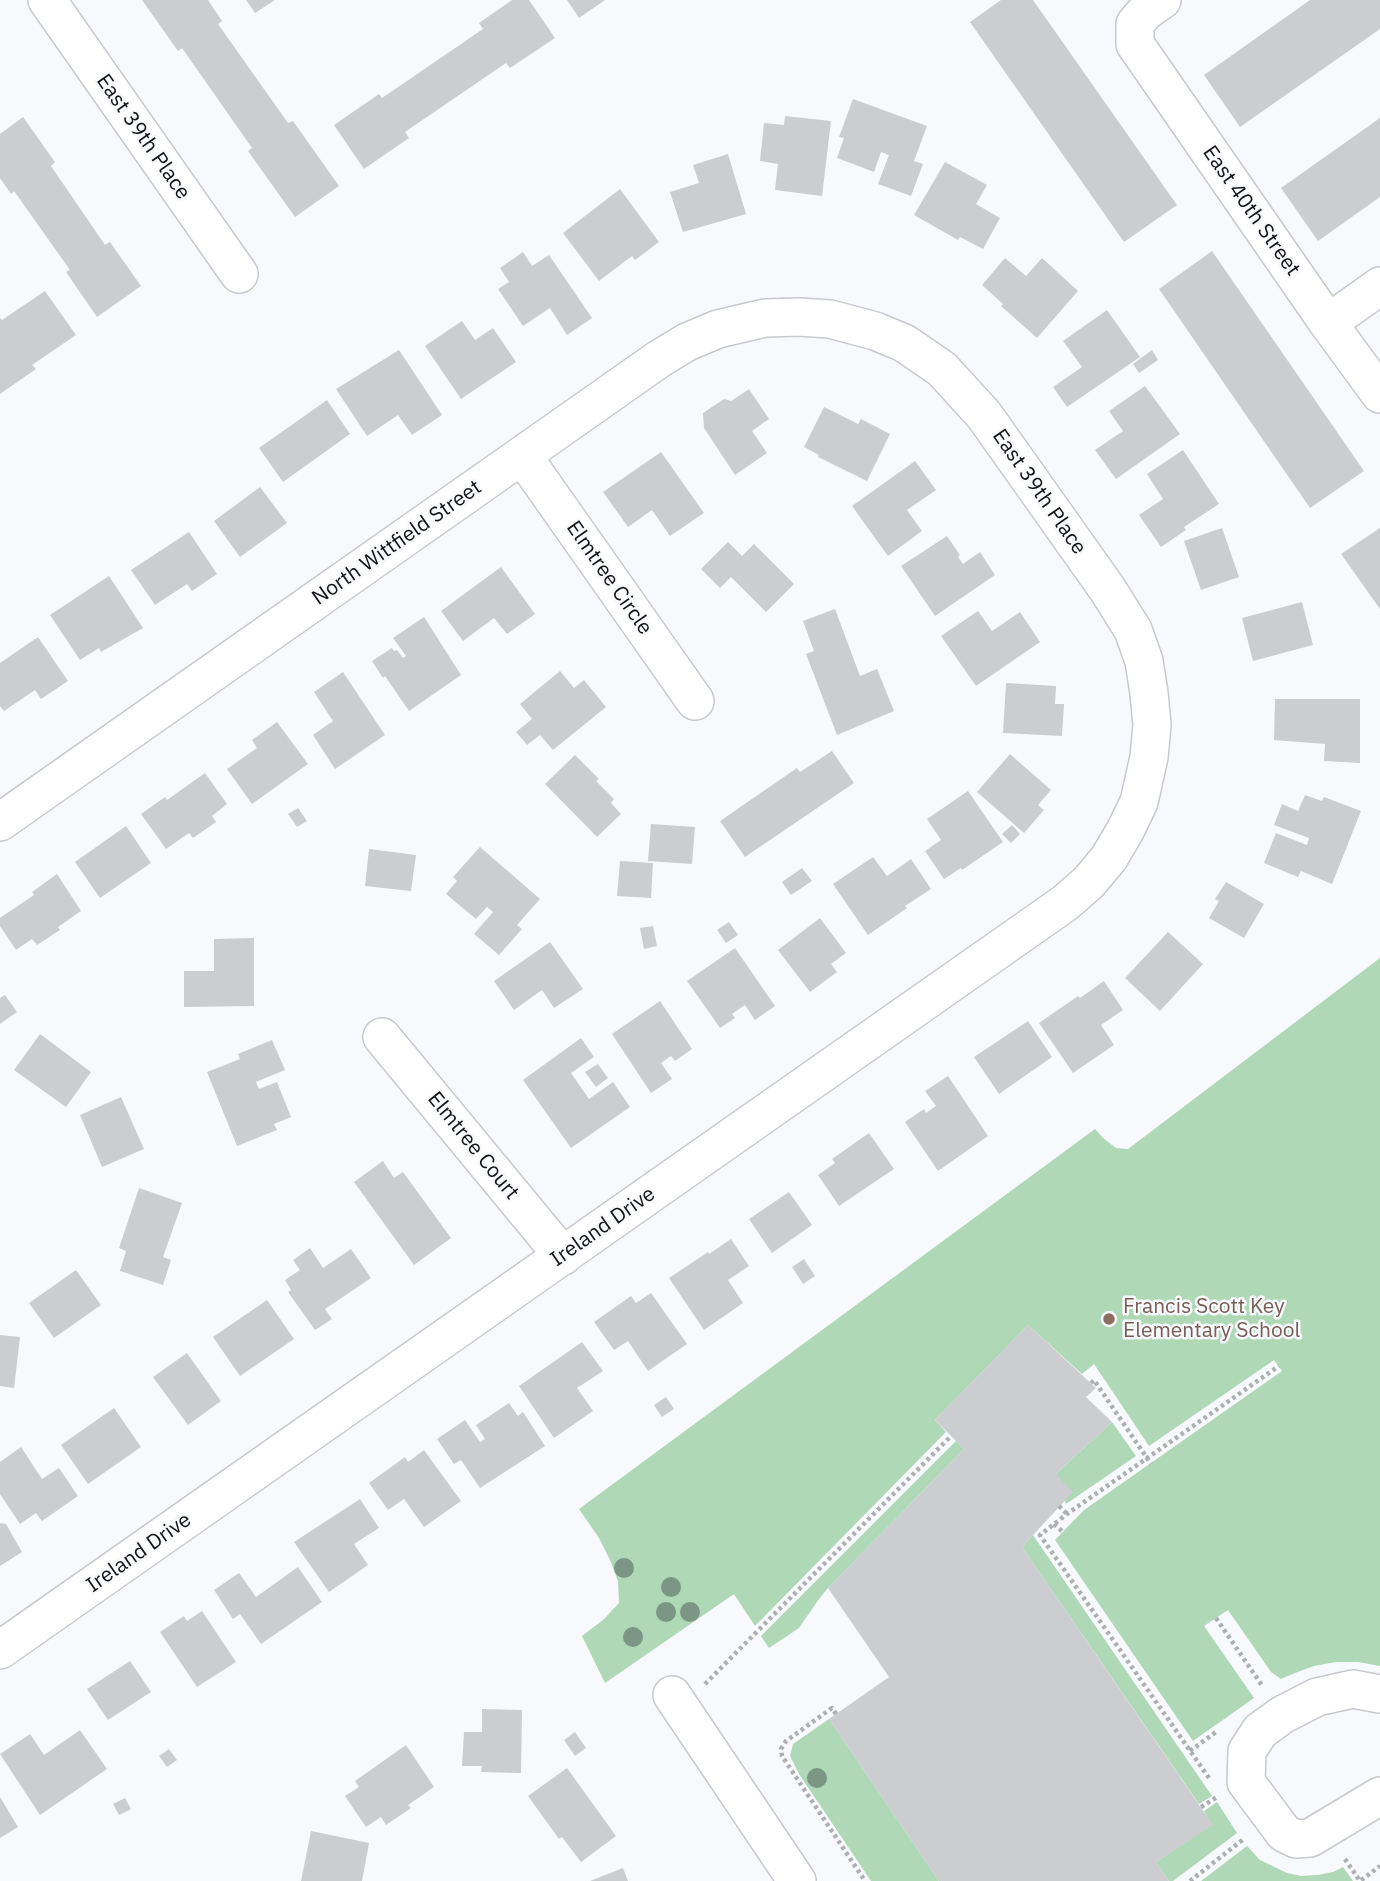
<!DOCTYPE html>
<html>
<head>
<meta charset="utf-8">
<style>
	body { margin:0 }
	canvas { display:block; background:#f8f9fc }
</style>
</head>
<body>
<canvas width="1380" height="1881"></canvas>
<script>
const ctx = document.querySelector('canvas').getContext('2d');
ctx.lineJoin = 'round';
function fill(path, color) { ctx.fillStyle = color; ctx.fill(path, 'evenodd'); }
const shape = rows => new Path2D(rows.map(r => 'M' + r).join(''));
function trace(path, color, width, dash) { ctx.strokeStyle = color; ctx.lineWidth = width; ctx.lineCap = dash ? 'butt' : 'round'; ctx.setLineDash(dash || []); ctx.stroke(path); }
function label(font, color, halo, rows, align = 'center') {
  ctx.font = font + ' "IBM Plex Sans",sans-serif'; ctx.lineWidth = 5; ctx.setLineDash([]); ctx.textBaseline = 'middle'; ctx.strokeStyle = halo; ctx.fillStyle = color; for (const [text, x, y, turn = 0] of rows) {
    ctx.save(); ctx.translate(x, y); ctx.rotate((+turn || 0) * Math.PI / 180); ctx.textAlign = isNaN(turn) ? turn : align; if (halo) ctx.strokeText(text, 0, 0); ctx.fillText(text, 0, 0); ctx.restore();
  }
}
fill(shape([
	[1380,958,1380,1666,1358,1662,1336,1662,1314,1666,1295,1673,1281,1679,1271,1672,1228,1610,1204,1626,1254,1698,1193,1741,1055,1540,1084,1510,1282,1371,1274,1360,1149,1446,1094,1364,1082,1374,1028,1325,935,1420,946,1432,755,1626,734,1594,605,1683,582,1636,603,1620,619,1603,618,1581,610,1560,599,1538,579,1509,1095,1129,1103,1138,1116,1148,1128,1149],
	[1112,1422,1136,1456,1066,1504,1056,1474],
	[956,1441,964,1449,828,1588,819,1599,799,1628,769,1648,761,1636],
	[1033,1535,1212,1796,1199,1804,1022,1547],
	[829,1719,939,1881,871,1881,799,1774,790,1756,793,1744],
	[1217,1802,1237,1833,1173,1881,1169,1881,1156,1862,1212,1825,1204,1811],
	[1247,1846,1260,1860,1287,1873,1301,1876,1318,1875,1333,1872,1343,1867,1353,1881,1201,1881]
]), '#aed8b6');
fill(shape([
	[142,0,208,0,222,21,218,24,288,123,293,121,339,186,295,217,248,151,252,148,182,48,178,51],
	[246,0,275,0,255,13],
	[512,0,529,0,555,38,510,68,506,63,405,132,409,138,364,169,334,125,379,94,382,98,483,29,479,23],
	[567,0,605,0,579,18],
	[1001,0,1033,0,1177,205,1124,242,970,22],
	[1310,0,1380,0,1380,29,1240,127,1204,75],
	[853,99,927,126,914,161,923,164,911,196,878,184,889,155,881,152,874,172,837,158,844,138,839,137],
	[785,116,831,121,822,196,775,190,778,164,760,161,764,123,784,125],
	[23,117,55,162,51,166,105,245,110,242,141,286,97,317,66,272,70,270,14,191,11,194,0,178,0,134],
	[1380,118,1380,197,1318,241,1281,188],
	[728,154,746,214,683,232,670,192,699,183,693,165],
	[945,162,987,185,976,204,1000,218,983,249,960,237,958,240,914,215],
	[620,189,659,242,635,260,632,256,599,281,563,233],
	[1212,251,1364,471,1310,508,1159,289],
	[523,252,532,266,549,255,592,318,567,335,550,308,523,326,498,289,509,282,500,268],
	[1005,258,1026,276,1042,258,1078,291,1037,338,1001,306,1003,304,982,285],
	[45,291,76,335,32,365,36,369,0,394,0,318,2,320],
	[1107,310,1140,357,1067,407,1053,387,1082,367,1063,341],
	[462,321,475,340,493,328,516,362,461,399,425,346],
	[399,350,442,415,412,435,398,415,367,436,336,389],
	[1152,350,1158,360,1139,373,1133,364],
	[1145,386,1180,434,1116,479,1095,450,1123,431,1109,411],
	[749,389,769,419,752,431,767,453,735,475,704,428,703,413,724,399,731,401],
	[327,400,350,434,283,482,259,448],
	[824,407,858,424,861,419,890,434,867,481,818,457,819,455,804,447],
	[1183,450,1219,504,1184,527,1186,530,1161,547,1139,515,1163,499,1147,474],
	[661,452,704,513,670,536,652,510,628,527,603,492],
	[915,461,936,490,907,510,922,531,888,556,852,506],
	[260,487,287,523,240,557,214,521],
	[1222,528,1239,577,1201,590,1184,541],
	[1380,528,1380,609,1341,554],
	[189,532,217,574,192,591,187,584,155,605,131,570],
	[947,536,960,555,958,557,963,564,980,552,995,575,935,616,901,566],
	[728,542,742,556,754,544,794,584,766,612,731,577,720,588,701,569],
	[501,567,535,614,507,634,494,618,463,641,441,611],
	[109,576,143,628,101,652,99,648,80,660,50,615],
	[1302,602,1313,645,1253,661,1242,618],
	[835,609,860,676,877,669,894,711,837,735,806,654,814,651,803,621],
	[978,611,992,631,1020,612,1040,642,976,686,941,636],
	[424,617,461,675,409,711,385,676,383,678,372,661,392,648,394,651,397,650,403,658,406,656,393,638],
	[38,637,68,681,41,699,35,690,4,711,0,706,0,663],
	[560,671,574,688,584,680,606,707,553,750,540,735,527,745,516,732,532,719,520,704],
	[343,672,385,735,335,769,313,735,333,721,314,692],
	[1006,683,1056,686,1055,704,1064,704,1062,736,1003,733],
	[1275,699,1360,699,1360,763,1324,761,1325,744,1274,740],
	[277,722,308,764,252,804,227,769,257,748,252,740],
	[832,751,854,783,745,857,720,821,797,768,800,772],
	[1010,754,1051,790,1038,805,1044,810,1024,833,977,792],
	[575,755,599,779,596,781,614,799,611,803,621,814,597,837,545,784],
	[205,773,227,804,212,816,216,822,193,838,189,833,166,849,141,814,165,797,167,800],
	[968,791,1003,842,962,870,961,868,944,879,925,851,941,840,927,819],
	[1305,795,1322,801,1324,797,1361,811,1332,884,1301,871,1298,877,1264,863,1276,833,1307,845,1309,838,1274,825,1282,804,1298,811],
	[298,808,307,821,297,827,288,814],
	[651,824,695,827,692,864,648,861],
	[1012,825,1020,834,1011,843,1002,834],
	[126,826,151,863,100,898,75,862],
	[480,847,540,899,517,925,522,929,499,955,474,934,493,912,487,907,476,919,446,894,457,881,453,877],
	[369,849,416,855,411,891,365,886],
	[873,857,887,876,911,859,931,889,905,906,907,908,868,935,833,884],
	[620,861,653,863,651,898,617,896],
	[802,868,812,881,791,895,782,882],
	[57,874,81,911,58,927,60,930,37,945,32,939,16,950,0,926,0,918,34,895,32,892],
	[1226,882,1264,904,1244,938,1209,918,1219,901,1215,899],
	[820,918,846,953,831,964,837,972,810,992,778,950],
	[729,922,738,935,726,943,717,930],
	[653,926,657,946,644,949,640,928],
	[1168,932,1203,964,1160,1011,1125,978],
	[254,938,254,1006,184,1007,184,971,214,971,214,939],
	[550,942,583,989,554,1008,542,990,514,1010,494,981],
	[735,948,775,1006,755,1020,745,1005,732,1014,735,1018,720,1028,687,981],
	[1104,981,1123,1010,1101,1025,1114,1045,1073,1073,1039,1023,1078,996,1080,998],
	[5,995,17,1012,0,1024,0,998],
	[660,1001,692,1049,675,1061,671,1056,661,1063,672,1079,651,1093,612,1034],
	[1028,1021,1052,1057,999,1094,974,1057],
	[40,1034,91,1072,66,1107,14,1070],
	[581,1038,594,1057,571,1073,589,1099,613,1082,630,1107,571,1148,523,1080],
	[272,1040,285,1070,256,1082,259,1089,277,1082,291,1117,274,1124,277,1130,237,1146,207,1072,240,1059,238,1054],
	[598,1064,608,1078,596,1087,585,1072],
	[948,1076,988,1136,938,1171,905,1122,924,1109,926,1113,936,1106,925,1091],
	[121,1097,144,1149,102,1167,80,1115],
	[869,1133,894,1169,839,1206,818,1175,835,1163,832,1159],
	[383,1161,394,1178,403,1172,451,1238,414,1265,354,1182],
	[139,1188,182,1203,163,1257,171,1260,163,1285,120,1271,126,1251,119,1248],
	[789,1192,812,1225,772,1253,749,1219],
	[731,1239,749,1266,728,1280,743,1303,704,1330,669,1278,708,1252,709,1254],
	[310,1248,323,1268,351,1249,371,1278,325,1309,332,1319,315,1330,288,1292,291,1290,285,1280,300,1270,293,1260],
	[804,1259,815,1276,803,1284,792,1267],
	[76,1270,101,1305,54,1338,29,1303],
	[651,1293,687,1344,648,1371,628,1341,614,1350,594,1322,631,1296,636,1303],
	[267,1300,294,1339,240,1376,213,1337],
	[1028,1325,1096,1388,1086,1397,1112,1422,1056,1474,1073,1492,1022,1547,1213,1825,1156,1862,1169,1881,939,1881,829,1719,889,1677,828,1588,964,1449,935,1420],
	[0,1335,20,1337,14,1388,0,1386],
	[582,1342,603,1371,577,1388,593,1411,554,1438,519,1386],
	[187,1353,221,1401,188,1425,153,1377],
	[666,1397,674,1409,662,1417,654,1405],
	[509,1403,518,1416,523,1412,545,1446,480,1488,461,1460,454,1464,437,1439,465,1420,480,1442,485,1439,476,1425],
	[114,1408,141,1447,88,1484,61,1445],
	[21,1447,42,1479,59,1468,78,1496,42,1521,36,1513,20,1524,0,1494,0,1462],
	[424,1450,461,1501,424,1527,404,1499,388,1510,369,1483,405,1457,408,1462],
	[360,1499,379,1528,354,1544,368,1565,329,1592,294,1542],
	[0,1523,6,1524,22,1552,0,1566],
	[298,1567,322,1602,261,1644,240,1614,233,1619,214,1590,239,1573,256,1597],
	[202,1611,236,1662,197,1687,160,1632,184,1616,187,1621],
	[130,1661,151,1692,108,1720,87,1689],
	[482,1709,522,1710,521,1773,481,1772,482,1766,462,1766,464,1732,482,1732],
	[80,1730,107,1769,40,1815,0,1754,30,1734,44,1755],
	[575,1732,586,1748,575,1756,564,1740],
	[406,1745,434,1787,408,1805,411,1808,386,1825,381,1817,366,1827,345,1796,359,1787,355,1781],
	[169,1749,177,1760,167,1767,159,1756],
	[567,1768,616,1836,581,1862,562,1837,559,1839,528,1796],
	[0,1797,18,1827,0,1838],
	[125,1798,131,1809,119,1815,113,1804],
	[311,1831,369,1843,362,1881,301,1881],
	[623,1868,628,1881,590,1881]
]), '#cccdd0');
const minor = shape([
	[47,0,239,274],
	[1162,0,1145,12,1135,24,1135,44,1328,323,1380,394],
	[1328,323,1380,286],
	[522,455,695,701],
	[0,822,659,359,687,342,718,329,765,318,799,317,830,319,875,331,904,343,942,369,984,415,1108,590,1133,630,1144,661,1149,693,1152,725,1149,757,1139,802,1125,831,1109,858,1089,882,1065,903,0,1650],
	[382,1037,563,1256],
	[1380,1694,1353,1689,1317,1697,1282,1715,1260,1731,1247,1751,1246,1782,1284,1833,1296,1839,1310,1838,1380,1796],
	[672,1695,797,1881]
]);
trace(minor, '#c8c9cc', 40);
trace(shape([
	[1091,1383,1094,1380,1151,1464],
	[1059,1506,1067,1514],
	[1054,1524,1063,1532],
	[1216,1618,1263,1687],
	[705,1684,951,1436],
	[836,1714,832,1708,786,1741,781,1749,782,1756,865,1881],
	[1190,1751,1216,1732],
	[1209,1778,1040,1535,1067,1514,1279,1366],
	[1201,1807,1217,1797],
	[1345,1859,1360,1881,1380,1866],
	[1190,1881,1245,1838]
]), '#aeafb1', 4.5, [3.5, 3.5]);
trace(minor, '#fff', 37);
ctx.fillStyle = '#7b9684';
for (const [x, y] of [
	[624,1568],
	[671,1587],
	[666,1612],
	[690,1612],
	[633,1637],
	[817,1778]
]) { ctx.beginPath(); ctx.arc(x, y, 10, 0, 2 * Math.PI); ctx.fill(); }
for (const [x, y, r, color] of [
	[1109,1319,7,"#8d6e63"]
]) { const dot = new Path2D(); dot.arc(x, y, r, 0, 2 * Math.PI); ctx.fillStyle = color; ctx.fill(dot); trace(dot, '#f8f9fc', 2.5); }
label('21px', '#131314', '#f8f9fc', [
	["East 39th Place",143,137,55],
	["East 40th Street",1251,211,55],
	["East 39th Place",1039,492,55],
	["North Wittfield Street",397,543,-35],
	["Elmtree Circle",609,578,55],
	["Elmtree Court",473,1146,51],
	["Ireland Drive",603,1227,-35],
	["Ireland Drive",139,1553,-35]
]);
label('21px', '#785e54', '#f8f9fc', [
	["Francis Scott Key",1123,1307],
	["Elementary School",1123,1331]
], 'left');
</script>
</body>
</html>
